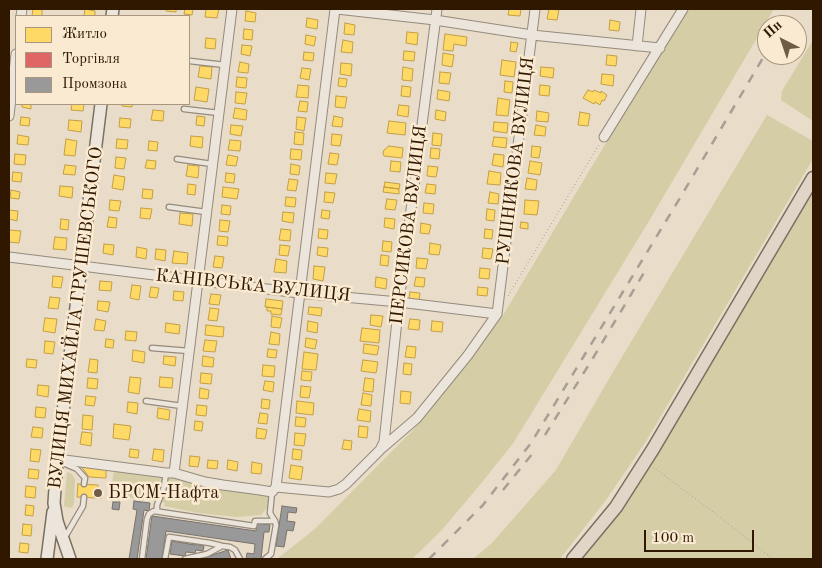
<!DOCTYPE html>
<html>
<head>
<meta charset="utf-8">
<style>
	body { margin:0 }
	#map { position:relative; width:822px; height:568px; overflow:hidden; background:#e9dcc8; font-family:"Old Standard TT",serif }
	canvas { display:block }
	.frame { position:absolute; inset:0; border:10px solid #2f1700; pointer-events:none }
	.legend { position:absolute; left:15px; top:15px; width:175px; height:90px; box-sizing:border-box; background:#faead2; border:1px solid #a9967e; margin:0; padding:6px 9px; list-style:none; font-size:15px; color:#2f1700 }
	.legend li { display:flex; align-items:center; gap:10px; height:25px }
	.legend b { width:25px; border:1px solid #a9967e }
	.north { position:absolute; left:757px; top:15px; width:50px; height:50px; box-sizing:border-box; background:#faead2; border:1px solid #a9967e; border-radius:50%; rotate:319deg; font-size:14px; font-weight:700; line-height:20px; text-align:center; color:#2f1700 }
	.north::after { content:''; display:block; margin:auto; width:18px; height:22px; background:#705c46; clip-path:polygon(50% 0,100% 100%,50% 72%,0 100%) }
	.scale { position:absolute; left:644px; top:530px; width:110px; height:22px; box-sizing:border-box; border:2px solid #2f1700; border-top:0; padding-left:6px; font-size:15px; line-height:18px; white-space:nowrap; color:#2f1700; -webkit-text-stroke:4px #faead2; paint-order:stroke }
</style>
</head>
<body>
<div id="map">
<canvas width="822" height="568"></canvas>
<div class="frame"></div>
<ul class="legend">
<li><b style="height:14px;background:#ffd966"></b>Житло</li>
<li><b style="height:14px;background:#e06666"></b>Торгівля</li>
<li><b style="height:14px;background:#999"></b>Промзона</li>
</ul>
<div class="north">Пн</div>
<div class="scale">100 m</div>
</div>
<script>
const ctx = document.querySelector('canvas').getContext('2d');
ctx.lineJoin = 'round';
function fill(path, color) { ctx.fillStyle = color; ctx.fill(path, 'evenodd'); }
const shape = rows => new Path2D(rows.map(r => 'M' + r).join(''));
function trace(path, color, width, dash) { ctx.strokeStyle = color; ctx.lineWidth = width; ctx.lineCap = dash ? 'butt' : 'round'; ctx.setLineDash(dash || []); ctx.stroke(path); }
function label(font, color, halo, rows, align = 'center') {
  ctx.font = font + ' "Old Standard TT",serif'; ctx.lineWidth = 5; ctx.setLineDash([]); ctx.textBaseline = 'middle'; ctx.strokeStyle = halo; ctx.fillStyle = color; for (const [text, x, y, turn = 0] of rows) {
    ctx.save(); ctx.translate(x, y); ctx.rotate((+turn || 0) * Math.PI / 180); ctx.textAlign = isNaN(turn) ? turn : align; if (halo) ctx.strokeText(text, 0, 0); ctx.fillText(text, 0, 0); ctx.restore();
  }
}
fill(shape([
	[686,9,774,9,649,221,514,442,483,481,441,531,412,559,277,559,316,528,414,429,502,317],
	[813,40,813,121,781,100,782,91],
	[767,115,813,141,813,159,645,443,606,500,560,559,473,559,492,543,556,470,613,372],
	[813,187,813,559,583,559,625,505],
	[114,470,162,476,163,483,158,498,153,501,113,495,111,491],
	[67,472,72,474,75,479,74,503,73,506,70,508,64,506],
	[169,475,267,494,268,499,267,508,261,515,237,517,198,513,164,506,165,503,161,501,167,478]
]), '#d4cda6');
const homes = shape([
	[33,9,42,9,42,16,32,16,33,9],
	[85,9,95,11,95,16,84,16,85,9],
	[166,9,176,9,176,12,166,11,166,9],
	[185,9,193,9,192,15,184,14,185,9],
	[206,9,219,9,217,18,205,17,206,9],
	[509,9,521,9,520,16,508,15,509,9],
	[549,9,559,10,557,20,547,19,549,9],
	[246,11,256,13,255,22,245,21,246,11],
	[307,18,318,20,317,29,306,27,307,18],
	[610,20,620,22,619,31,609,30,610,20],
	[345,23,355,25,354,35,344,34,345,23],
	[244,29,253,30,252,40,243,39,244,29],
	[407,32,418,33,417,45,406,43,407,32],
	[445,34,467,37,466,46,454,44,453,51,443,50,445,34],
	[306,35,316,37,314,46,305,44,306,35],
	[206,38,216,39,215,49,205,48,206,38],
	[343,40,353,42,352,53,341,52,343,40],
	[511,42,518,43,516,52,510,51,511,42],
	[242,45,252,46,250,56,241,54,242,45],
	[404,51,415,52,414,61,403,60,404,51],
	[304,52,314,53,313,61,303,60,304,52],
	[443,53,454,55,452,67,442,65,443,53],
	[607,55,617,56,616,66,606,65,607,55],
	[502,60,516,62,514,77,500,75,502,60],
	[240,62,249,64,248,73,238,72,240,62],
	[341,63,352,64,351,76,340,74,341,63],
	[200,66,212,67,211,79,198,77,200,66],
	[403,67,413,69,412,81,402,80,403,67],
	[541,67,554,68,553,78,540,76,541,67],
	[302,68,311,69,309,80,300,78,302,68],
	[440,72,451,73,449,84,439,83,440,72],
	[602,74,614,75,613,86,601,84,602,74],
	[237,77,247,78,246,88,236,87,237,77],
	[339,78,347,79,346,87,338,86,339,78],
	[505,81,513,82,512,93,504,92,505,81],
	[298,85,309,86,308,98,296,97,298,85],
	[540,85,550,86,549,96,539,95,540,85],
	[402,86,411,87,410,97,401,96,402,86],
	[196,87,209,89,207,102,194,100,196,87],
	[438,90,450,92,449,101,437,99,438,90],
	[588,90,593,92,594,90,601,93,601,91,607,95,604,101,602,100,600,105,595,102,594,104,583,98,588,90],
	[236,92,247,93,245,104,235,103,236,92],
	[336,96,347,97,345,108,335,107,336,96],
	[498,98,510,100,508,116,496,115,498,98],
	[300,101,308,102,307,112,298,111,300,101],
	[22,104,31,104,31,109,22,107,22,104],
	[72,104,84,104,83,111,71,110,72,104],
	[122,104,132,104,132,107,122,106,122,104],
	[399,105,409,106,408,117,397,115,399,105],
	[235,108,247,110,246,120,233,118,235,108],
	[153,110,164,111,163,121,151,120,153,110],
	[436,110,446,112,445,121,435,119,436,110],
	[537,111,549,113,548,122,536,121,537,111],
	[580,112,590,114,588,126,578,125,580,112],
	[197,116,205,117,204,126,196,125,197,116],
	[334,116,343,118,342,127,332,126,334,116],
	[21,117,30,118,29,126,20,125,21,117],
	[297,117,306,118,304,131,296,129,297,117],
	[120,118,131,119,130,128,119,127,120,118],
	[69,120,82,121,81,132,68,130,69,120],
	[389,121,406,123,405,135,387,133,389,121],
	[494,122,508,123,507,133,493,131,494,122],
	[231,125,243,126,241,136,230,134,231,125],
	[536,125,546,127,545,136,534,135,536,125],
	[295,132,304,133,303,145,294,144,295,132],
	[433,133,442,134,441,146,432,145,433,133],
	[332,134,342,135,340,146,331,145,332,134],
	[18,135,29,137,28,145,17,144,18,135],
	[191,136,203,137,202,148,190,146,191,136],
	[494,137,507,138,506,148,492,146,494,137],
	[66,139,77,141,75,156,64,155,66,139],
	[117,139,128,140,127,149,116,148,117,139],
	[230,140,241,141,240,151,228,150,230,140],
	[149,141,158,142,157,151,148,150,149,141],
	[389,146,403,148,402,158,384,156,383,153,384,150,389,146],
	[532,146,541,147,539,158,531,157,532,146],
	[431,148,440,149,439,159,430,158,431,148],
	[291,149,302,150,301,160,290,159,291,149],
	[330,153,339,154,337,165,328,164,330,153],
	[15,154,26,155,25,165,14,164,15,154],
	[494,154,504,155,503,167,492,165,494,154],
	[228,155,238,157,236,166,226,165,228,155],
	[116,157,126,158,124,169,115,168,116,157],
	[147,160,156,161,155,169,145,168,147,160],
	[391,161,401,162,400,172,390,171,391,161],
	[530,161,542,163,540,175,528,173,530,161],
	[291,164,300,166,299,175,290,174,291,164],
	[65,165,76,166,75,175,63,174,65,165],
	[188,165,199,166,198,178,186,176,188,165],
	[428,166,438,167,436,177,427,176,428,166],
	[489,171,501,173,500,185,487,184,489,171],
	[13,172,22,173,21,182,12,181,13,172],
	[226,173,235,174,234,183,225,182,226,173],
	[326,173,337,174,335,184,325,183,326,173],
	[114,175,125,177,123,190,112,188,114,175],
	[527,178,537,180,536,190,525,189,527,178],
	[289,179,298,180,296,191,287,190,289,179],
	[385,182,400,184,399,189,384,187,385,182],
	[188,184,196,185,195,195,187,194,188,184],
	[427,184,436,185,435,194,425,193,427,184],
	[60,186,73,187,72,198,59,196,60,186],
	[223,187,239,189,237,199,222,197,223,187],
	[384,187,399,189,399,194,383,192,384,187],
	[143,189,153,190,152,199,142,198,143,189],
	[11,190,20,192,19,199,10,198,11,190],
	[325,192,335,193,333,203,324,202,325,192],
	[490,192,499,194,498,204,488,203,490,192],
	[286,197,296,198,295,207,285,206,286,197],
	[387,199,397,200,395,210,385,209,387,199],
	[110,200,121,201,119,211,109,210,110,200],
	[525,200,539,201,537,215,524,214,525,200],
	[424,203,434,204,433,214,423,213,424,203],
	[222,205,231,206,230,215,221,214,222,205],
	[141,208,152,209,150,219,140,218,141,208],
	[487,209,495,210,494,221,486,220,487,209],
	[9,210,18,211,17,221,9,219,9,210],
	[322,210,330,211,329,219,321,218,322,210],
	[283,212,294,213,293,223,282,221,283,212],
	[180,213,193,214,192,226,179,224,180,213],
	[109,217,117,218,116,228,107,227,109,217],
	[385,218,395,219,394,229,384,227,385,218],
	[61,219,69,220,68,230,60,229,61,219],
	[220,220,230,221,228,232,219,231,220,220],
	[521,222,528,223,528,229,520,228,521,222],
	[421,223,431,225,429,234,420,233,421,223],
	[281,229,291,230,290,241,279,240,281,229],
	[319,229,328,230,327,239,318,238,319,229],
	[485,229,493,230,492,239,484,238,485,229],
	[9,230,21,231,19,243,9,242,9,230],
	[218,236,228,237,227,246,217,245,218,236],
	[55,237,67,238,66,250,53,249,55,237],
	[383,241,392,242,391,252,382,251,383,241],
	[430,243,441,245,439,255,429,254,430,243],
	[104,244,114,245,113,255,103,253,104,244],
	[280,245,290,246,288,256,279,255,280,245],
	[137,247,147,249,146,259,136,257,137,247],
	[318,247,328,248,327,257,317,255,318,247],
	[483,248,493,249,491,259,482,258,483,248],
	[156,249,166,250,165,261,155,259,156,249],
	[174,251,188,253,187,264,172,263,174,251],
	[381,255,389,256,388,266,380,265,381,255],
	[215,256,224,257,222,268,213,267,215,256],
	[417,258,428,259,426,269,416,268,417,258],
	[276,259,287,261,286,273,274,272,276,259],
	[314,266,325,267,323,281,313,279,314,266],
	[480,268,490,269,489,279,479,278,480,268],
	[53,276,63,277,61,288,52,287,53,276],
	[376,277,387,279,386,289,375,287,376,277],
	[416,277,425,278,424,287,414,286,416,277],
	[100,281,112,282,111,291,99,290,100,281],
	[132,285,141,286,139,300,130,298,132,285],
	[151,287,159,288,157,298,149,297,151,287],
	[478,287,488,288,487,296,477,295,478,287],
	[174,291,184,292,183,301,173,300,174,291],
	[410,292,420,293,419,301,409,299,410,292],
	[211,294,221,295,219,305,209,304,211,294],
	[50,297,60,298,58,309,48,308,50,297],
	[266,299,283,301,282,309,265,307,266,299],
	[98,301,110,302,108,312,97,310,98,301],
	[267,307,282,309,281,315,271,314,271,311,267,311,267,307],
	[309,307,322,308,321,316,308,314,309,307],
	[210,308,219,309,217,321,208,320,210,308],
	[371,315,383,316,381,327,370,325,371,315],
	[272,316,282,318,280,328,271,327,272,316],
	[45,318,57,319,55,333,43,331,45,318],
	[96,319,106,321,104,331,94,330,96,319],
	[410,319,420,320,419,330,408,329,410,319],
	[308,321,318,323,317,333,307,331,308,321],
	[432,321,443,322,442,332,431,331,432,321],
	[166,323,180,325,179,334,165,332,166,323],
	[206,325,224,327,223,337,205,335,206,325],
	[362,328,380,330,379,343,360,341,362,328],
	[126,331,137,332,136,341,125,340,126,331],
	[271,332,280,334,279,345,269,344,271,332],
	[306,338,317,340,315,349,305,347,306,338],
	[106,339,114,340,113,348,105,347,106,339],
	[205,340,217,341,215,352,203,351,205,340],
	[45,341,55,342,53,354,44,353,45,341],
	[364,344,379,346,377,355,363,353,364,344],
	[407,346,416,347,415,358,405,357,407,346],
	[268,349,277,350,276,358,267,357,268,349],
	[133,350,145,352,144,363,132,361,133,350],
	[304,352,318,354,316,370,302,369,304,352],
	[164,356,176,357,175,366,163,364,164,356],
	[203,356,214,358,213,367,202,366,203,356],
	[27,359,37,360,36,368,26,367,27,359],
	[90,359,98,360,97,373,88,372,90,359],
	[363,360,378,362,376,373,361,371,363,360],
	[404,363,412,364,411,375,403,374,404,363],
	[263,365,275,366,274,377,262,376,263,365],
	[302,371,312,372,311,381,301,380,302,371],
	[201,373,212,374,211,384,200,383,201,373],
	[130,377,141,378,139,394,128,392,130,377],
	[160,377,173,378,172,388,159,387,160,377],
	[88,378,98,379,97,389,87,388,88,378],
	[365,378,374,379,373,392,363,391,365,378],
	[265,381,274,382,273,392,263,390,265,381],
	[38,385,49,386,48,397,37,395,38,385],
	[301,386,311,387,309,398,300,397,301,386],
	[200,388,209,390,208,399,199,398,200,388],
	[401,391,411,392,410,404,400,403,401,391],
	[363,393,372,395,371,406,361,405,363,393],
	[86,396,96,397,94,406,85,405,86,396],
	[262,399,270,400,269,409,261,408,262,399],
	[297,401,314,403,313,415,296,413,297,401],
	[128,402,138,403,137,414,127,412,128,402],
	[197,405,207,406,206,416,196,415,197,405],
	[36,407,46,408,45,418,35,417,36,407],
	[158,408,170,410,169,420,157,418,158,408],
	[359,409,371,411,370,422,357,420,359,409],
	[260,413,268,414,267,424,258,423,260,413],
	[83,415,93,416,92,430,82,429,83,415],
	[296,417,306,418,305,427,295,426,296,417],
	[195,421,203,422,202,431,194,430,195,421],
	[114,424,131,426,129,440,113,438,114,424],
	[359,426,368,427,367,438,358,437,359,426],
	[33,427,43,428,42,438,31,437,33,427],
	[257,428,267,430,265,439,256,438,257,428],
	[82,432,92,433,91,446,80,444,82,432],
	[295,433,306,434,304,446,294,445,295,433],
	[344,440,352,441,351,450,342,449,344,440],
	[31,449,41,450,39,462,30,461,31,449],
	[130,449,139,450,138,458,129,457,130,449],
	[154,449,164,450,163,462,152,460,154,449],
	[293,449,302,450,301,460,292,459,293,449],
	[190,456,200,457,198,467,189,466,190,456],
	[208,460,218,461,217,469,207,468,208,460],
	[228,460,238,462,237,471,227,469,228,460],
	[252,462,262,464,261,474,251,473,252,462],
	[291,465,303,467,301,480,289,478,291,465],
	[81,466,106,469,106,478,89,477,81,466],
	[29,469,39,470,38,479,28,478,29,469],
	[78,484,98,485,98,489,95,489,94,497,97,497,97,498,77,497,78,484],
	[26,486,36,487,35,498,25,497,26,486],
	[26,505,34,506,33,516,25,515,26,505],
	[23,524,32,525,31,536,22,535,23,524],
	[20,543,29,544,28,553,19,552,20,543]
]);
fill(homes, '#ffd966');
trace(homes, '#c19f47', 1);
const shops = shape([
	[95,489,102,489,101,498,94,497,95,489]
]);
fill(shops, '#e06666');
trace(shops, '#ab4e47', 1);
const industry = shape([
	[134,501,150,503,149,511,144,510,137,559,129,559,137,510,133,509,134,501],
	[113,502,120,502,119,510,112,509,113,502],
	[282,506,297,508,296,513,288,512,287,521,295,522,293,531,287,530,284,547,276,546,282,506],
	[152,516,256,531,257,523,270,525,269,532,264,532,261,559,253,558,253,559,246,559,247,553,254,554,255,544,166,531,162,559,146,559,152,516],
	[172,541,195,545,195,544,204,546,203,551,196,550,195,553,186,552,185,556,170,554,172,541],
	[228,550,231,559,200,559,228,550]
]);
fill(industry, '#999');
trace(industry, '#79726b', 1);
const lane = shape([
	[190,61,225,65],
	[184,109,219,113],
	[177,159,212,164],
	[169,207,206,212],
	[152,348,189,351],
	[146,401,182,406],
	[63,463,77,469,85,478,84,484],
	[157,511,157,505,164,487,166,473],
	[65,537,83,506,84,497],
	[142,559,147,519,149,514,154,511,254,526,255,521,275,521],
	[165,559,169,537,210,543,222,546],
	[185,559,207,554,222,546,230,547,235,550,240,559],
	[265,559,271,554,276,525,275,521,270,513,272,492]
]);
const street = shape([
	[337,9,435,20,532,35,660,48],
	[21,16,22,9],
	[637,46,641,9],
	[9,116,16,54],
	[604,137,683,9],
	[9,257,299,293,399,302,497,314],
	[382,448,417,418,468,355,497,314,535,9],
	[57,459,166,473,174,473,205,482,223,485,260,490,272,492,276,487,329,492,339,489,346,484,380,450,384,442,399,302,437,9],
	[174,473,232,9],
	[276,487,335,9]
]);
const secondary = shape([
	[112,16,113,9],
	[47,559,53,512],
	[70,559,57,521,54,503,57,461,101,104]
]);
const primary = shape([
	[573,559,616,507,653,449,813,178]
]);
trace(lane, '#958b7d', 7);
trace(street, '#958b7d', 11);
trace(secondary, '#7a7062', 14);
trace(primary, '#7a7062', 15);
trace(shape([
	[508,296,600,143],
	[653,467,708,508,773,559]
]), '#a79f95', 1, [1, 2.5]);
trace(lane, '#ece5dc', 4.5);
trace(street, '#ece5dc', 9);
trace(secondary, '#ece5dc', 11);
trace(primary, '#e0d5c6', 12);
trace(shape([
	[782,25,791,9],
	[545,435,593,358,648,266],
	[503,490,533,453],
	[429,559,483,505,531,443,680,198,767,51]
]), '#a79f95', 2.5, [9, 9]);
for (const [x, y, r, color] of [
	[98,493,5,"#705c46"]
]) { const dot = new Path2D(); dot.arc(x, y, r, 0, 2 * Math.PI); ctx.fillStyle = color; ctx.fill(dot); trace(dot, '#faead2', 2); }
label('18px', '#2f1700', '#faead2', [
	["РУШНИКОВА ВУЛИЦЯ",516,161,-83],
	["ПЕРСИКОВА ВУЛИЦЯ",409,225,-83],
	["КАНІВСЬКА ВУЛИЦЯ",253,286,6],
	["ВУЛИЦЯ МИХАЙЛА ГРУШЕВСЬКОГО",76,318,-83]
]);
label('18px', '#2f1700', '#faead2', [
	["БРСМ-Нафта",108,493]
], 'left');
</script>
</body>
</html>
